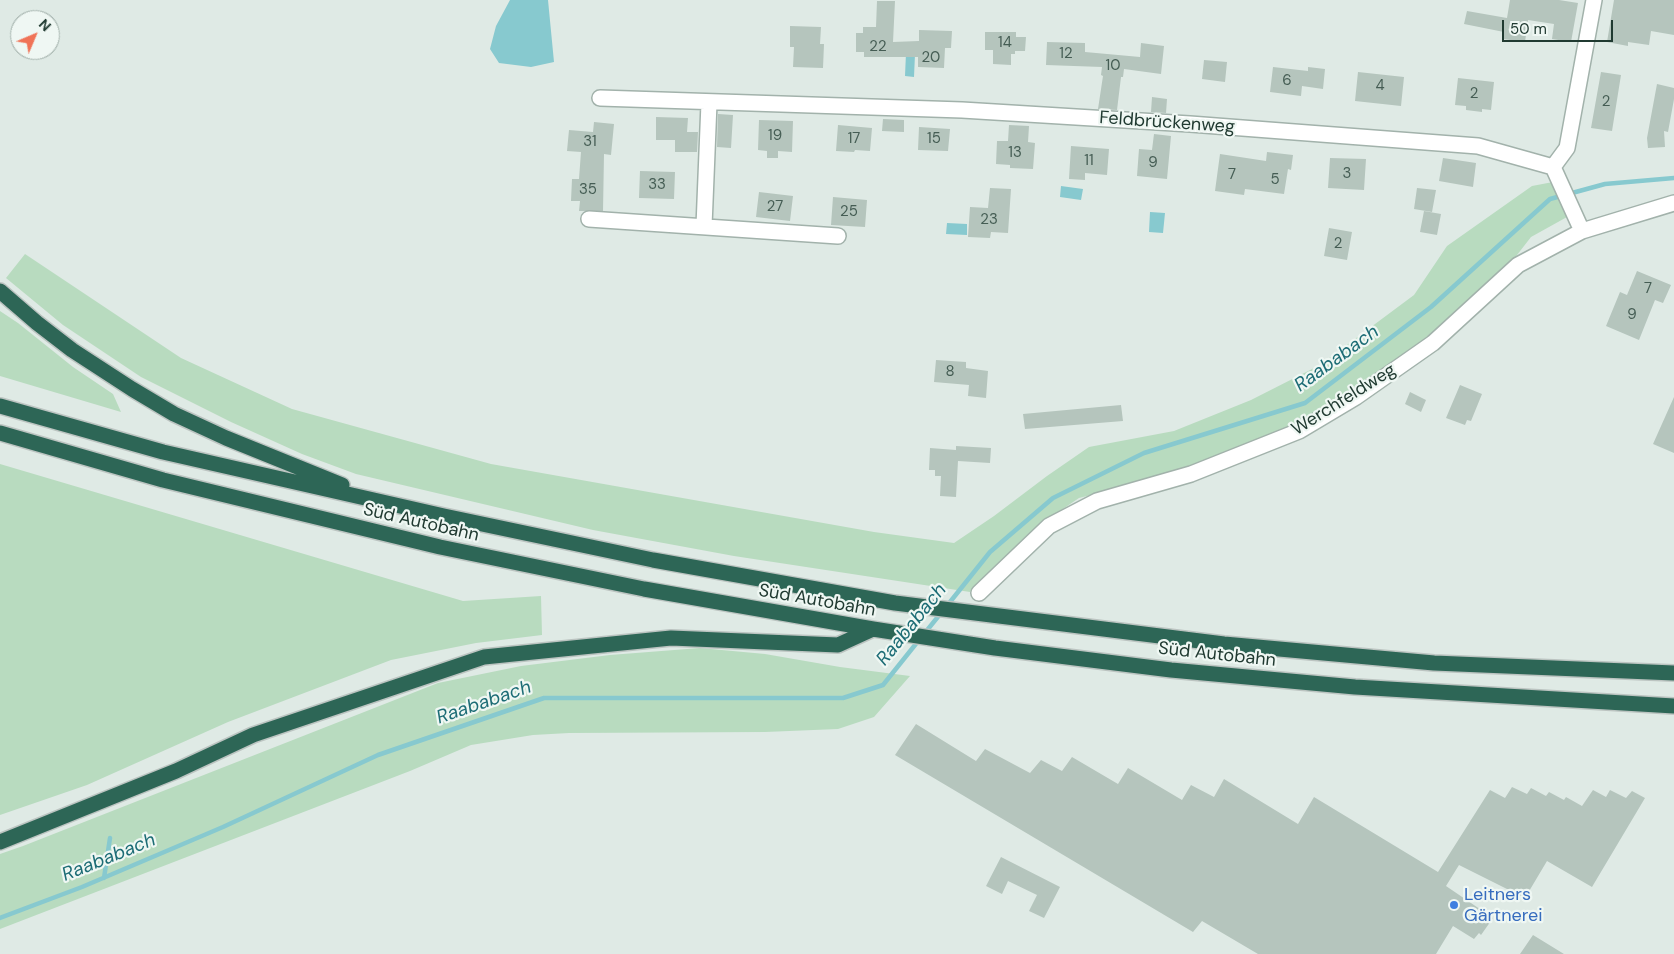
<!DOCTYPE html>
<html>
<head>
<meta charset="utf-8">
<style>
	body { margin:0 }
	#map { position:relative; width:1674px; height:954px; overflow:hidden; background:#dfeae5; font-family:"DM Sans",sans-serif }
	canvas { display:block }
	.north { position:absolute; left:10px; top:10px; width:50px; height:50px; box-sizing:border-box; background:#eff7f3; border:1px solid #9caba5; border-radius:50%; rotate:45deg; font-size:14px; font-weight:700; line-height:20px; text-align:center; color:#203a31 }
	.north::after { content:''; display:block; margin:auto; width:18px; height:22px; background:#f07357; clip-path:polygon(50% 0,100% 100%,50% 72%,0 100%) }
	.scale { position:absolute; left:1502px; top:20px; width:111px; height:22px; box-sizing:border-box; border:2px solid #203a31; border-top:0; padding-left:6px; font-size:15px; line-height:18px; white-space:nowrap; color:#203a31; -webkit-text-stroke:4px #eff7f3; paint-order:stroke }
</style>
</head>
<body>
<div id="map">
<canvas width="1674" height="954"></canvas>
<div class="north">N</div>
<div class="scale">50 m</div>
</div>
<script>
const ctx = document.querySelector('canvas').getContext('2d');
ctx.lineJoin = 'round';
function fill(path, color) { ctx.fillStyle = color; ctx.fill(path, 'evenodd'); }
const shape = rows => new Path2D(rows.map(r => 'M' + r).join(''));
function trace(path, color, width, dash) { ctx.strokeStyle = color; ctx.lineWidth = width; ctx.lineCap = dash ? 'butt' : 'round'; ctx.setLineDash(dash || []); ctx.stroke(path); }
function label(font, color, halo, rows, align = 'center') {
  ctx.font = font + ' "DM Sans",sans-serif'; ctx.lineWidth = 4.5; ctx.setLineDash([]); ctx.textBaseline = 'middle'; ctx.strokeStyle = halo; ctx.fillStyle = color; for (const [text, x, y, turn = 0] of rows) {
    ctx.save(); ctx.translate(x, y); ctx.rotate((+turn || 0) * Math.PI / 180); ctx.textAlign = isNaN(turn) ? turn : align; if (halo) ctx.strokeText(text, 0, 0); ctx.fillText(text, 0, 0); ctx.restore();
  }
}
fill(shape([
	[1553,182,1567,217,1531,237,1510,264,1447,320,1402,358,1354,392,1296,425,1183,472,1079,498,1051,517,1027,535,970,592,734,556,593,530,356,474,302,454,231,422,141,377,63,325,6,278,25,254,181,358,292,409,491,464,874,532,954,543,994,516,1047,476,1089,447,1174,431,1251,400,1320,365,1414,295,1447,246,1532,186],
	[0,311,18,323,73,367,113,394,121,412,0,376],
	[0,464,463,601,541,596,542,635,476,643,391,660,228,722,87,785,0,815],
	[700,648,765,654,840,667,910,676,874,717,838,729,765,732,569,733,533,735,471,745,410,771,0,929,0,854,23,846,438,683,521,666,610,655]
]), '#b8dbbf');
fill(shape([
	[510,0,548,0,554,62,531,67,499,63,490,49,496,26],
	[906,53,915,54,914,77,905,76],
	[1061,186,1083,189,1081,200,1060,197],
	[1150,212,1165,213,1163,233,1149,232],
	[947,223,967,224,967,235,946,234]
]), '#87c9cf');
trace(shape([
	[946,607,990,552,1053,498,1144,453,1305,403,1431,307,1550,199,1605,184,1674,178],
	[924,634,941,613],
	[104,878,110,838],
	[0,918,82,887,223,827,378,755,544,698,843,698,883,685,919,640]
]), '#87c9cf', 4.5);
fill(shape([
	[1510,0,1559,0,1578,3,1571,42,1552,39,1554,24,1528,20,1525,42,1503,39,1504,32,1464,24,1467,11,1507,18],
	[1614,0,1674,0,1674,35,1651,31,1649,45,1628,42,1628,46,1607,42],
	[877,1,895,1,893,42,919,41,919,30,952,31,951,48,945,48,944,68,918,67,918,57,864,57,864,52,856,52,856,33,863,33,863,27,876,27],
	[790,26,821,27,820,44,824,44,823,68,793,67,794,47,790,47],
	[985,32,1016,32,1016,37,1026,37,1025,51,1015,51,1015,54,1011,54,1011,65,993,64,993,50,985,50],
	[1047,42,1085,43,1085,52,1140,57,1141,43,1164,46,1161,74,1124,69,1123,77,1121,77,1117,110,1098,109,1103,76,1101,75,1102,67,1046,65],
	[1204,60,1227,62,1225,82,1202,79],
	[1273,67,1308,71,1308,67,1325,69,1323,89,1302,86,1301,96,1270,92],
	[1358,72,1404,77,1401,106,1355,101],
	[1601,72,1621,75,1612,131,1591,128],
	[1458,78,1494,82,1491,110,1482,109,1482,112,1466,110,1466,106,1455,105],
	[1657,84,1674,88,1674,99,1668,132,1664,131,1665,147,1648,148,1647,138],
	[1152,97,1167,99,1166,113,1151,112],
	[718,114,733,115,731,148,717,147],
	[656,117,688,118,687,132,698,132,697,152,675,152,675,140,656,140],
	[883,119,904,120,904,132,882,131],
	[759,120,793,121,792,152,778,151,778,158,767,158,767,151,758,150],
	[594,122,614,124,611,155,604,154,603,211,579,211,580,201,571,201,572,179,579,179,581,152,567,151,569,130,593,132],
	[838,125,872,128,870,151,855,150,854,152,836,151],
	[1009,125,1029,126,1028,142,1035,143,1033,169,1010,168,1010,165,996,164,997,141,1008,141],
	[919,127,950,129,948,151,918,150],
	[1154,134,1171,136,1167,179,1137,176,1139,149,1152,150],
	[1071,146,1109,149,1107,175,1085,173,1085,180,1069,179],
	[1267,152,1293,155,1291,170,1288,169,1284,194,1245,189,1244,195,1215,191,1220,154,1266,161],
	[1330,158,1366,159,1364,190,1328,188],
	[1443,158,1476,163,1473,187,1439,181],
	[640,171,675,172,674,199,639,198],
	[990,188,1011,189,1008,233,991,232,990,238,968,237,970,207,988,208],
	[1417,188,1436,190,1432,212,1414,209],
	[759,192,793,196,790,221,756,217],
	[833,197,867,200,865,227,831,225],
	[1424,211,1441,214,1437,235,1420,232],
	[1329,228,1352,232,1347,260,1324,256],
	[1637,271,1671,285,1663,303,1655,300,1639,340,1606,326,1620,292,1627,295],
	[936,360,966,362,966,368,988,371,986,398,968,396,969,385,934,382],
	[1460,385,1482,394,1471,421,1467,420,1465,425,1446,418],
	[1410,392,1426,400,1421,412,1405,404],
	[1674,397,1674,453,1653,444],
	[1121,405,1123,421,1025,429,1023,414],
	[956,446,991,448,990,463,958,461,956,497,940,496,941,476,935,476,935,470,929,470,930,448,956,450],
	[916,724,976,761,985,749,1030,773,1041,760,1062,771,1072,757,1118,784,1128,768,1182,800,1191,785,1214,797,1224,779,1298,824,1314,797,1438,872,1490,790,1505,798,1512,787,1527,794,1531,788,1546,796,1549,792,1564,800,1566,797,1582,806,1593,790,1606,797,1610,790,1626,798,1632,791,1645,798,1592,887,1547,861,1525,898,1459,865,1446,886,1493,918,1481,935,1479,933,1474,939,1453,926,1436,954,1258,954,1202,921,1193,932,895,755],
	[1001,857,1060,887,1044,918,1029,911,1037,895,1008,881,1002,894,986,886],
	[1533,935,1564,954,1520,954]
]), '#b5c5bd');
const minor = shape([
	[600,98,962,110,1190,124,1478,146,1553,167,1582,231],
	[1553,167,1567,148,1594,0],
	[589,219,838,236],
	[704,226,709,103],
	[979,593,1049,526,1097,501,1191,474,1299,431,1356,397,1433,343,1518,265,1582,231,1674,203]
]);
const highway = shape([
	[0,291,37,323,72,350,132,389,174,414,226,438,342,485],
	[0,406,163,452,444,516,653,560,895,603,1224,644,1434,663,1674,673],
	[0,433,163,480,440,547,644,589,873,629,995,648,1171,670,1355,687,1674,706],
	[0,842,176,771,253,735,484,657,671,638,838,645,873,629]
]);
trace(minor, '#a2b2ab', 18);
trace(highway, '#bcc4c1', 18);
trace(minor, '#fff', 15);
trace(highway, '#2d6656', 15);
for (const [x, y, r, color] of [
	[1454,905,5,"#3f7fe0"]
]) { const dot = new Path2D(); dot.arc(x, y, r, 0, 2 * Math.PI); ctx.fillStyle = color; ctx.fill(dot); trace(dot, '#eff7f3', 2); }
label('15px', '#455d54', null, [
	["14",1005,43],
	["22",878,47],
	["12",1066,54],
	["20",931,58],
	["10",1113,66],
	["6",1287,81],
	["4",1380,86],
	["2",1474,94],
	["2",1606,102],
	["19",775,136],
	["17",854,139],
	["15",934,139],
	["31",590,142],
	["13",1015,153],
	["11",1089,161],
	["9",1153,163],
	["3",1347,174],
	["7",1232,175],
	["5",1275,180],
	["33",657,185],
	["35",588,190],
	["27",775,207],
	["25",849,212],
	["23",989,220],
	["2",1338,244],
	["7",1648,289],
	["9",1632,315],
	["8",950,372]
]);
label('18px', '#203a31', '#eff7f3', [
	["Feldbrückenweg",1167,123,4],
	["Werchfeldweg",1344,400,-32],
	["Süd Autobahn",421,523,13],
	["Süd Autobahn",817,601,10],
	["Süd Autobahn",1217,655,6]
]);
label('18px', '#366cbe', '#eff7f3', [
	["Leitners",1464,895],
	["Gärtnerei",1464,916]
], 'left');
label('italic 19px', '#1c6c75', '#eff7f3', [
	["Raababach",1337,359,-36],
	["Raababach",912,625,-51],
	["Raababach",484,703,-19],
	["Raababach",109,858,-22]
]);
</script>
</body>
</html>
